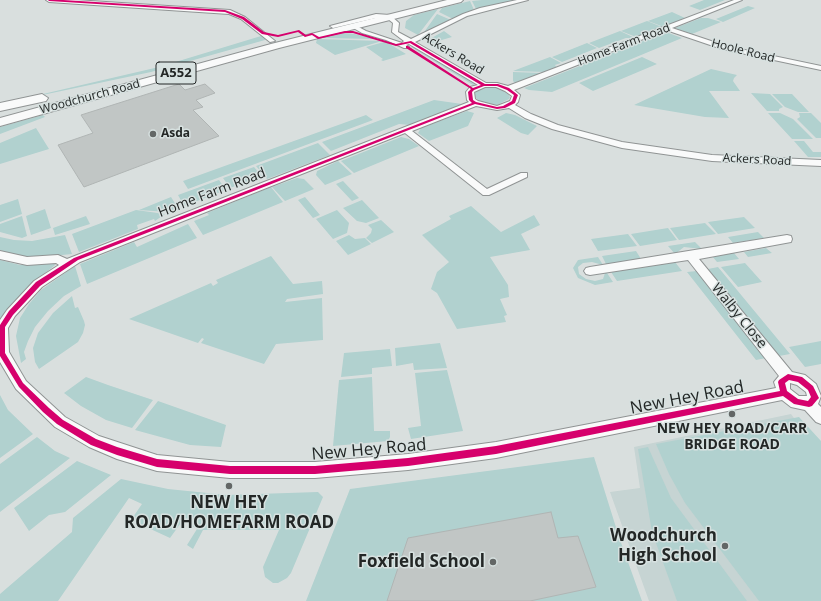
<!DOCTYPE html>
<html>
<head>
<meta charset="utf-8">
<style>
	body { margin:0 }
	canvas { display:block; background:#d9dfde }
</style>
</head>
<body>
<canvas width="821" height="601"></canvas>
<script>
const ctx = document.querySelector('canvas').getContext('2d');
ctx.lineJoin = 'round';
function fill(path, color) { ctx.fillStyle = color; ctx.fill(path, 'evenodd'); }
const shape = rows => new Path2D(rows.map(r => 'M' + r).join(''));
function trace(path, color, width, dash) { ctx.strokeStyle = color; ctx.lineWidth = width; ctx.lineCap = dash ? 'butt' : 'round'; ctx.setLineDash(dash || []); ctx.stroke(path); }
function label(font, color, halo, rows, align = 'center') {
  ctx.font = font + ' "Open Sans",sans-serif'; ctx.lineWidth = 3; ctx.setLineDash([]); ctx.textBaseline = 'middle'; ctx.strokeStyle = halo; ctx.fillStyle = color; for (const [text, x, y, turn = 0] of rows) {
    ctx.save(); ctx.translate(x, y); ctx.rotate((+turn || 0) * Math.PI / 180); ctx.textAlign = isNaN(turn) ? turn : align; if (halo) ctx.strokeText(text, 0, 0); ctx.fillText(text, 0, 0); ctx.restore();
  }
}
fill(shape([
	[791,414,803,430,821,601,649,601,610,492,640,488,634,447]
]), '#c6d4d3');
fill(shape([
	[482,0,516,0,476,9,472,1],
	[704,0,725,0,700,10,689,6],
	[470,1,474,10,453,19,439,12,442,8],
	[748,6,755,8,723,22,716,19],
	[438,9,418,35,405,28,406,21,414,15],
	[672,12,685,18,664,27,648,21],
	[437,14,451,20,422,35],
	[701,18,708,18,721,22,692,34,675,28],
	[647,21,662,27,636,37,621,31],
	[444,31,452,37,428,44,427,43,428,40],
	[620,31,635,38,626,38,599,48,589,43],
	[666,32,682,38,552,92,529,90,524,88],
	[344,33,354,34,377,39,323,38],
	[261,36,266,38,265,40,151,72,0,104,159,67],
	[317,39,382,41,335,55,316,43],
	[384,42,388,43,406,54,383,61,381,60,383,59,366,47],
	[587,43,597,48,562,62,552,57],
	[412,46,474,83,476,84,473,85,411,47],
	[550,57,561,63,555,65,557,68,546,72,513,71],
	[642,57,657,64,593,91,579,83],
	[711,69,737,75,734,78,733,81,740,91,709,91,729,118,705,117,634,105],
	[513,72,542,73,515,83,513,81],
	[486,87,497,88,506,91,510,97,509,99,497,105,480,102,474,96,474,93,477,90],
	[751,93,770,94,783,107,779,109,779,111,767,111],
	[772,94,792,94,809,112,798,112,785,107],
	[434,100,462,104,410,125,399,124,331,151,322,142],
	[467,111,474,113,468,126,429,141,418,133,421,128],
	[506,113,515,115,537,126,528,135,521,133,497,118],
	[768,113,780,113,793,119,813,139,792,139],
	[799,113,811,113,821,123,821,138,816,138,797,119,800,117],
	[43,115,45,117,0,134,0,127],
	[366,115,373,120,188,189,183,181],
	[36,128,49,149,0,164,0,143],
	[401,137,409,139,419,146,354,173,341,161],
	[794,141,804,141,813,152,821,152,821,157,808,157],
	[318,143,330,155,267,179,256,166],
	[338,161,352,174,325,185,316,175,317,171],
	[254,167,262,176,230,188,223,178],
	[297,178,304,179,314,189,285,201,272,187],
	[219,180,226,190,184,206,178,195],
	[343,181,359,198,352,201,336,184],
	[271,187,283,202,203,235,194,221,209,215,207,213],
	[171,197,178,208,168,212,139,210],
	[305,197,320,215,313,218,298,200],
	[18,199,22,214,0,222,0,205],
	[362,200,379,218,366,223,357,221,343,208],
	[471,206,501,232,534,215,540,225,521,234,530,250,490,257,508,285,509,297,500,299,507,315,504,316,506,322,457,329,437,293,431,289,437,272,449,262,422,235,451,219,449,216],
	[45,209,51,228,31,235,26,216],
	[136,210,165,214,155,221,154,219,137,225,138,229,79,252,72,234],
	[337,210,349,223,347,233,333,239,316,219],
	[22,216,27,236,22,238,0,232,0,224],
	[86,216,90,224,55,235,53,228],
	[744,217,755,228,718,234,708,222],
	[381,220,394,232,372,243,366,238,371,233,372,229,368,225],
	[705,223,716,234,679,240,670,228],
	[188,224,197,238,87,284,80,264,134,242,137,247],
	[668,228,677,240,640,246,631,234],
	[758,232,764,238,733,243,728,237],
	[628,234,637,246,598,251,591,239],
	[65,235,72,254,42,257,20,257,0,250,0,237,14,240,32,241],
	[349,235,355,239,365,238,371,244,348,255,336,241],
	[695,242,702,249,684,247,675,254,668,246],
	[766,248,772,253,748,257,744,252],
	[636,251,641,259,606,264,602,256],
	[734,253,739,259,717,262,712,256],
	[271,256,293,284,322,281,323,294,287,299,285,302,322,298,323,340,276,344,264,364,201,343,204,339,202,338,198,343,129,319,211,283,213,286,218,283,216,280],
	[598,257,603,265,592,262,583,263,578,267,579,274,586,279,595,281,603,279,605,273,607,273,613,282,595,285,578,278,573,268,578,260],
	[0,260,20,265,53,262,55,265,26,289,5,316,0,318],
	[675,262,682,271,617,281,611,272],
	[745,263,762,282,738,287,721,267],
	[75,266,81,286,64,296,48,311,35,327,28,341,24,352,26,359,21,363,16,336,20,318,29,304,41,290],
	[718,267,790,354,779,356,708,269],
	[697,271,766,358,756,360,687,272],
	[72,296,75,308,78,307,84,321,85,325,83,333,78,342,39,369,35,362,33,348,38,333,53,313],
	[821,341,821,364,805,367,789,347],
	[440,343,447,368,414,370,413,363,396,366,395,348],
	[390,349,392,366,372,368,372,374,341,377,344,353],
	[447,370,463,431,411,439,408,428,421,426,415,373],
	[86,377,108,385,153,400,132,428,106,420,81,406,64,393],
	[372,377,374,431,390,431,390,437,388,441,333,446,339,380],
	[0,395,8,410,33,434,0,458],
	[158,401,226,425,221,447,190,445,135,430],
	[799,417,821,441,821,601,759,601,685,503,669,474,656,444],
	[37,437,55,451,70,458,0,512,0,464],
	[648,447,671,498,747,601,677,601,652,532,638,449],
	[594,457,619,537,642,601,306,601,350,489],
	[77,461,111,475,65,512,49,515,29,531,14,508],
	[121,479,168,489,227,495,318,492,323,497,291,573,287,578,278,583,273,583,265,577,263,567,279,530,203,530,193,549,187,545,197,529,183,520,170,538,131,520,142,504,129,498,58,601,0,601,0,594,72,532,73,518]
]), '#b1d1cf');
const building = shape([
	[179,84,185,90,205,84,215,93,196,100,203,107,193,110,219,136,84,187,58,145,93,133,81,115,179,84],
	[551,512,558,538,578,536,596,587,530,601,387,601,408,538,551,512]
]);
fill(building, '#c1c6c5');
trace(building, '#b0b5b4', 1);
const minor = shape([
	[46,0,75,0,230,10,245,17,275,41,270,42,241,19,229,14,49,2,46,0],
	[517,0,528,0,467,16,415,42,486,83,497,83,508,86,734,0,742,0,672,28,726,46,821,66,821,70,722,49,666,30,514,90,520,95,518,102,515,105,531,114,558,125,622,142,712,155,821,160,821,166,712,161,622,148,552,129,525,118,509,108,497,110,476,106,412,131,487,189,521,173,527,173,527,177,489,195,483,195,405,133,80,262,42,287,15,316,8,328,9,352,26,381,65,417,99,436,157,455,230,462,315,462,408,454,496,442,776,388,774,382,779,376,688,260,590,275,586,274,584,271,586,268,590,267,787,235,791,236,792,239,791,242,699,259,792,372,805,375,816,384,821,396,818,404,821,407,821,424,816,422,805,410,791,407,782,400,496,458,408,470,315,478,230,478,157,471,117,459,89,447,55,427,16,389,0,362,0,320,7,310,34,281,59,265,56,263,27,265,0,259,0,251,27,257,58,255,67,259,469,102,467,100,466,92,470,87,478,85,409,44,406,45,409,47,408,48,404,48,386,40,362,33,350,26,355,25,366,31,402,43,404,41,392,32,393,23,388,19,376,18,333,28,330,26,376,14,390,15,399,23,398,32,411,39,463,14,480,8,517,0],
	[485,87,496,87,505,91,512,96,510,101,497,106,478,101,475,99,474,92,485,87],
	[790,383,797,385,806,392,807,396,799,396,790,389,790,383]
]);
const primary = shape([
	[447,0,463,0,461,2,279,48,0,126,0,118,271,44,447,0],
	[42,94,48,98,46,101,0,111,0,103,42,94]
]);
trace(minor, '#909494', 2);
trace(primary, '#909494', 2);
fill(minor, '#f9fafa');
fill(primary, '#f9fafa');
fill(shape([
	[48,0,63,0,225,10,244,17,264,32,278,35,299,30,306,35,312,33,319,37,345,31,353,31,396,44,411,41,485,84,498,84,509,88,518,95,515,103,505,108,497,109,475,104,78,260,40,286,13,315,5,327,5,353,23,383,49,408,63,420,96,439,117,447,157,459,230,466,315,466,408,458,496,446,780,391,778,382,779,380,788,374,802,377,813,386,819,398,817,400,812,406,809,407,794,404,783,396,496,454,408,466,315,474,230,474,157,467,117,455,91,445,57,424,43,412,19,387,0,356,0,325,9,311,36,282,74,258,472,103,469,100,468,92,471,89,406,48,406,46,408,46,473,88,481,85,410,43,396,46,353,33,345,33,318,39,312,35,305,37,298,32,278,37,262,34,242,19,225,12,49,1,48,0],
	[484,86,497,86,507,90,514,95,512,101,503,106,497,107,476,102,473,100,472,92,474,90,484,86],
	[789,380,798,382,808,390,811,397,808,401,798,399,787,391,785,383,789,380]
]), '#d6006c');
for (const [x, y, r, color] of [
	[153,134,4,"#636766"],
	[732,414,4,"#636766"],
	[229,486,4,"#636766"],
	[725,546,4,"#636766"],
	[493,562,4,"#636766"]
]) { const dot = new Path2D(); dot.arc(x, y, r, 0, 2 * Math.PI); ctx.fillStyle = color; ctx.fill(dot); trace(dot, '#d7e1e0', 1.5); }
label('12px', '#232726', '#d7e1e0', [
	["Home Farm Road",624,45,-21],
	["Hoole Road",743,51,14],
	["Ackers Road",453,54,31],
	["Woodchurch Road",90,97,-15],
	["Ackers Road",757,160,3]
]);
label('bold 12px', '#232726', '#d7e1e0', [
	["Asda",161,134]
], 'left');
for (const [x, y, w] of [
	[176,73,40]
]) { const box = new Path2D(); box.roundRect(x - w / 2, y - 11, w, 22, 3); ctx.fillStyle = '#d7e1e0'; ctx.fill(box); trace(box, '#232726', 1); }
label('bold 13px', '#232726', null, [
	["A552",176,73]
]);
label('14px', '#232726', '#d7e1e0', [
	["Home Farm Road",212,193,-21],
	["Walby Close",739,316,51]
]);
label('bold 14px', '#232726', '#d7e1e0', [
	["NEW HEY ROAD/CARR",732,429],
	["BRIDGE ROAD",732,445]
]);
label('17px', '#232726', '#d7e1e0', [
	["New Hey Road",687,398,-11],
	["New Hey Road",369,450,-5]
]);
label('bold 17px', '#232726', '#d7e1e0', [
	["NEW HEY",229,503,"center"],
	["ROAD/HOMEFARM ROAD",229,523,"center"],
	["Woodchurch",717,536],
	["High School",717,556],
	["Foxfield School",485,562]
], 'right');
</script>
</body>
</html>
